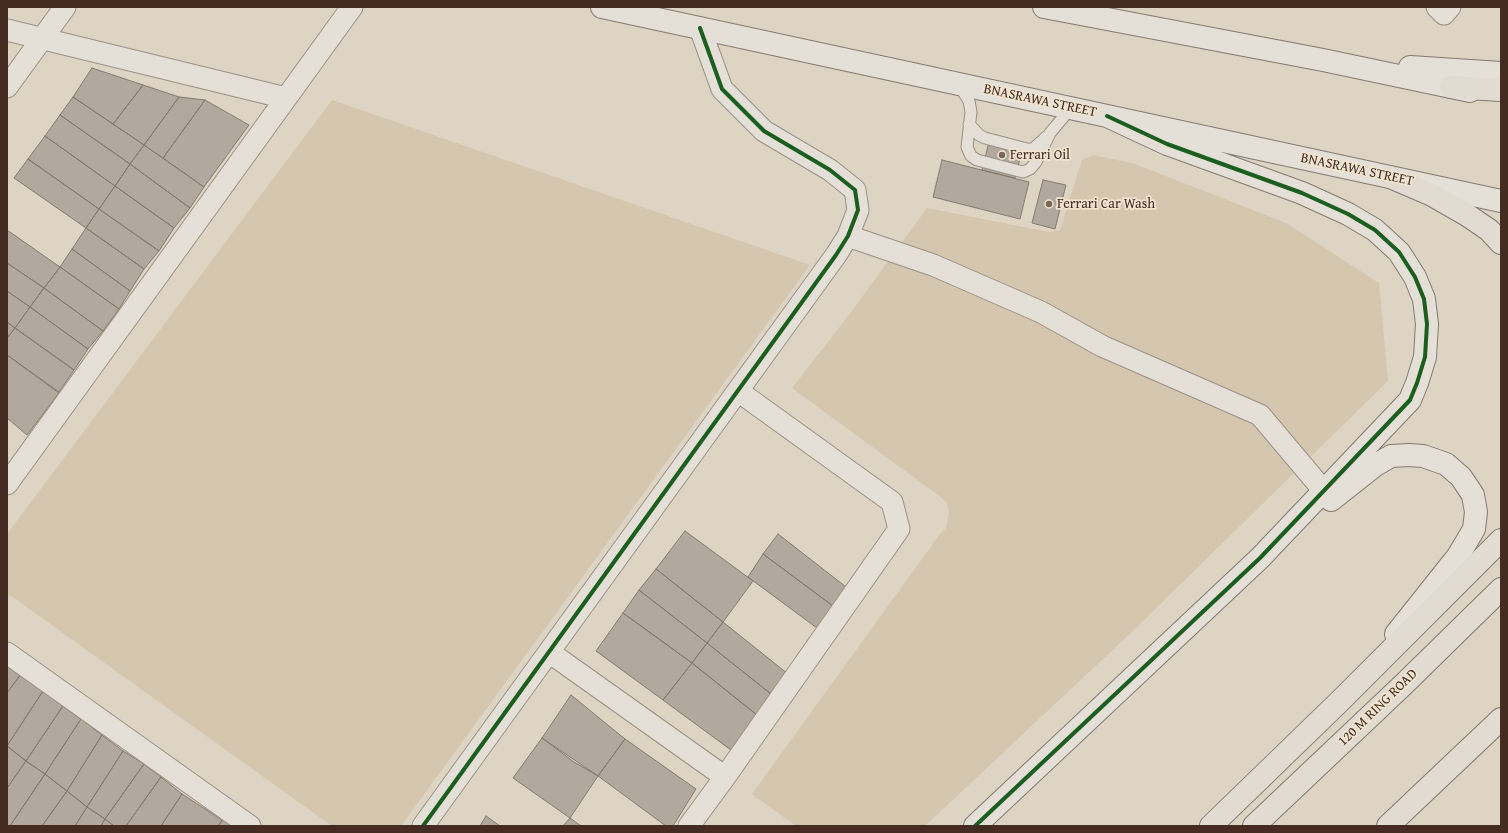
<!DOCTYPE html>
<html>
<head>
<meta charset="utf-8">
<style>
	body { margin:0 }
	#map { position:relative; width:1508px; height:833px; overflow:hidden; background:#ded4c3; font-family:"Gentium Book Plus",serif }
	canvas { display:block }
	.frame { position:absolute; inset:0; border:8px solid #442c23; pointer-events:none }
</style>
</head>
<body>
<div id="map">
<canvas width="1508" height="833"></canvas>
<div class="frame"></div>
</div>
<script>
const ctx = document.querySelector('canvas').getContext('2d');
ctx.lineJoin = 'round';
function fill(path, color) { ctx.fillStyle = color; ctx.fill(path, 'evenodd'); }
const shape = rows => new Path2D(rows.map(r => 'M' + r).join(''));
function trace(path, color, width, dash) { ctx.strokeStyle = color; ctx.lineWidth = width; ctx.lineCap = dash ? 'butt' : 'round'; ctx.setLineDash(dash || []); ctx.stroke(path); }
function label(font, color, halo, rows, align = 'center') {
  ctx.font = font + ' "Gentium Book Plus",serif'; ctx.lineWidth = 3.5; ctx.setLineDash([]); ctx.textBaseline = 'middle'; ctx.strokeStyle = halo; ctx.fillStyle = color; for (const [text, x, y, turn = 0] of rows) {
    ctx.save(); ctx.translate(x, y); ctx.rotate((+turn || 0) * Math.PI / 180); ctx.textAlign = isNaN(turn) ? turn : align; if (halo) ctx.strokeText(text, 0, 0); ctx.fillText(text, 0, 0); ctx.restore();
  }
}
fill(shape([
	[332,100,810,265,401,826,332,826,7,593,7,534],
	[1094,155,1135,164,1286,223,1379,283,1388,381,1136,628,925,826,796,826,752,794,940,534,946,528,949,512,947,504,942,498,792,388,849,315,927,208,1049,232,1056,231,1060,230,1082,160]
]), '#d5c6af');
const building = shape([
	[92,68,143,85,113,124,73,97,92,68],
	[143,85,179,97,144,145,113,124,143,85],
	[73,97,144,145,130,164,60,115,73,97],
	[179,97,205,100,163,158,144,145,179,97],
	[205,100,249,125,204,187,163,158,205,100],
	[60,115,130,164,115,186,45,136,60,115],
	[991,134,1024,143,1015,178,982,170,991,134],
	[45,136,115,186,99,209,28,159,45,136],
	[144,145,204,187,190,208,130,164,144,145],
	[28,159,99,209,86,228,14,178,28,159],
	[942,160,1029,182,1020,219,933,197,942,160],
	[130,164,190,208,174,228,115,186,130,164],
	[1043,180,1066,185,1055,229,1032,223,1043,180],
	[115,186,174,228,159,251,99,209,115,186],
	[99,209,159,251,144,269,86,228,99,209],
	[86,228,144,269,130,291,72,249,86,228],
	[7,230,60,267,44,288,7,263,7,230],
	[72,249,130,291,119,309,60,267,72,249],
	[7,263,44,288,30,307,7,291,7,263],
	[60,267,119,309,103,331,44,288,60,267],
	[44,288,103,331,88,349,30,307,44,288],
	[7,291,30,307,15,328,7,322,7,291],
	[30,307,88,349,74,370,15,328,30,307],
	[7,322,15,328,7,338,7,322],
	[15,328,74,370,59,392,7,355,7,338,15,328],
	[7,355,59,393,27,435,7,418,7,355],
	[685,531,753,581,723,622,656,569,685,531],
	[778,534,850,590,837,609,763,554,778,534],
	[763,554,837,609,821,631,748,577,763,554],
	[656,569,723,622,707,643,639,590,656,569],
	[639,590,707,643,692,663,623,613,639,590],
	[623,613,692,663,663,700,596,651,623,613],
	[723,622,788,674,771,694,707,643,723,622],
	[707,643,771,694,757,715,692,663,707,643],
	[692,663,757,715,731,750,663,700,692,663],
	[7,664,21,674,7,693,7,664],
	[21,674,43,691,7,746,7,693,21,674],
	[43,691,63,706,26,761,7,746,43,691],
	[571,695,625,739,598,776,574,762,542,738,571,695],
	[63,706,81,719,45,774,26,761,63,706],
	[81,719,102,735,67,791,45,774,81,719],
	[102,735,123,751,87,807,67,791,102,735],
	[542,738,598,776,570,818,513,778,542,738],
	[625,739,696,789,673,826,666,826,598,776,625,739],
	[7,746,26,761,7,788,7,746],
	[123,751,144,764,105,819,87,807,123,751],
	[26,761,45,774,10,826,7,826,7,788,26,761],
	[144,764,161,777,126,826,114,826,105,819,144,764],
	[45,774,67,791,42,826,10,826,45,774],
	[161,777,182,794,161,826,126,826,161,777],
	[67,791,87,807,75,826,42,826,67,791],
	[182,794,222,820,218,826,161,826,182,794],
	[87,807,105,819,101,826,75,826,87,807],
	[486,816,500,826,480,826,486,816],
	[225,817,237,826,218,826,225,817],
	[570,818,581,826,563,826,570,818],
	[105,819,114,826,101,826,105,819]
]);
fill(building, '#b1a99d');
trace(building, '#837a71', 1);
const lane = shape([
	[959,85,969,101,971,112,967,147,971,156,977,160,1023,172,1030,169,1036,162,1050,133,1071,108],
	[969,124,979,135,985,138,1027,149,1033,149,1046,137]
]);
const street = shape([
	[1437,7,1444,14,1450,7],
	[7,30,286,98],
	[7,87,65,7],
	[848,236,933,265,1041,312,1102,346,1260,415,1324,491],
	[7,484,352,7],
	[549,652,725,777],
	[7,653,250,826],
	[423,826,836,255,848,236,858,210,855,190,830,170,764,131,722,89,700,28],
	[689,826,725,777,899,529,892,502,738,391]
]);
const secondary = shape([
	[602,7,1501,201],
	[1044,7,1323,60,1470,91],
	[1410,67,1501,73],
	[1331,500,1374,466,1391,456,1409,455,1423,456,1446,464,1461,477,1473,495,1476,512,1474,529,1458,556,1396,634],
	[975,826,1260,558,1410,400,1417,383,1425,357,1427,324,1424,299,1415,277,1399,252,1375,230,1348,214,1302,193,1167,144,1107,116]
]);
const highway = shape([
	[1451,87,1501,90],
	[1390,177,1432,195,1467,215,1489,230,1501,243],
	[1211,826,1341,700,1501,540],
	[1254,826,1404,684,1501,589],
	[1388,826,1501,719]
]);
trace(lane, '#9a9186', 13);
trace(street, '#9a9186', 23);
trace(secondary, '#837a71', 24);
trace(highway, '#837a71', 24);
trace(lane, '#e5e0d7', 11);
trace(street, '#e5e0d7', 21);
trace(secondary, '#e5e0d7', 22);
trace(highway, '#e1dbd1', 22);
trace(shape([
	[423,826,836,255,848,236,858,210,855,190,830,170,764,131,722,89,700,28],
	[975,826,1260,558,1410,400,1417,383,1425,357,1427,324,1424,299,1415,277,1399,252,1375,230,1348,214,1302,193,1167,144,1107,116]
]), '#1b5e20', 4);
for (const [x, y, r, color] of [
	[1002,155,4,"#7a675b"],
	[1049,204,4,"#7a675b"]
]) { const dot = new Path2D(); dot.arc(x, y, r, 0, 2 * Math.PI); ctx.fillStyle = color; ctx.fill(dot); trace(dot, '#f1e5d0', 1.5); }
label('14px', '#442c23', '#f1e5d0', [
	["BNASRAWA STREET",1040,101,12],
	["BNASRAWA STREET",1357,170,12],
	["120 M RING ROAD",1378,708,-44]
]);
label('14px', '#442c23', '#f1e5d0', [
	["Ferrari Oil",1010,155],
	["Ferrari Car Wash",1057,204]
], 'left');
</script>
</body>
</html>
